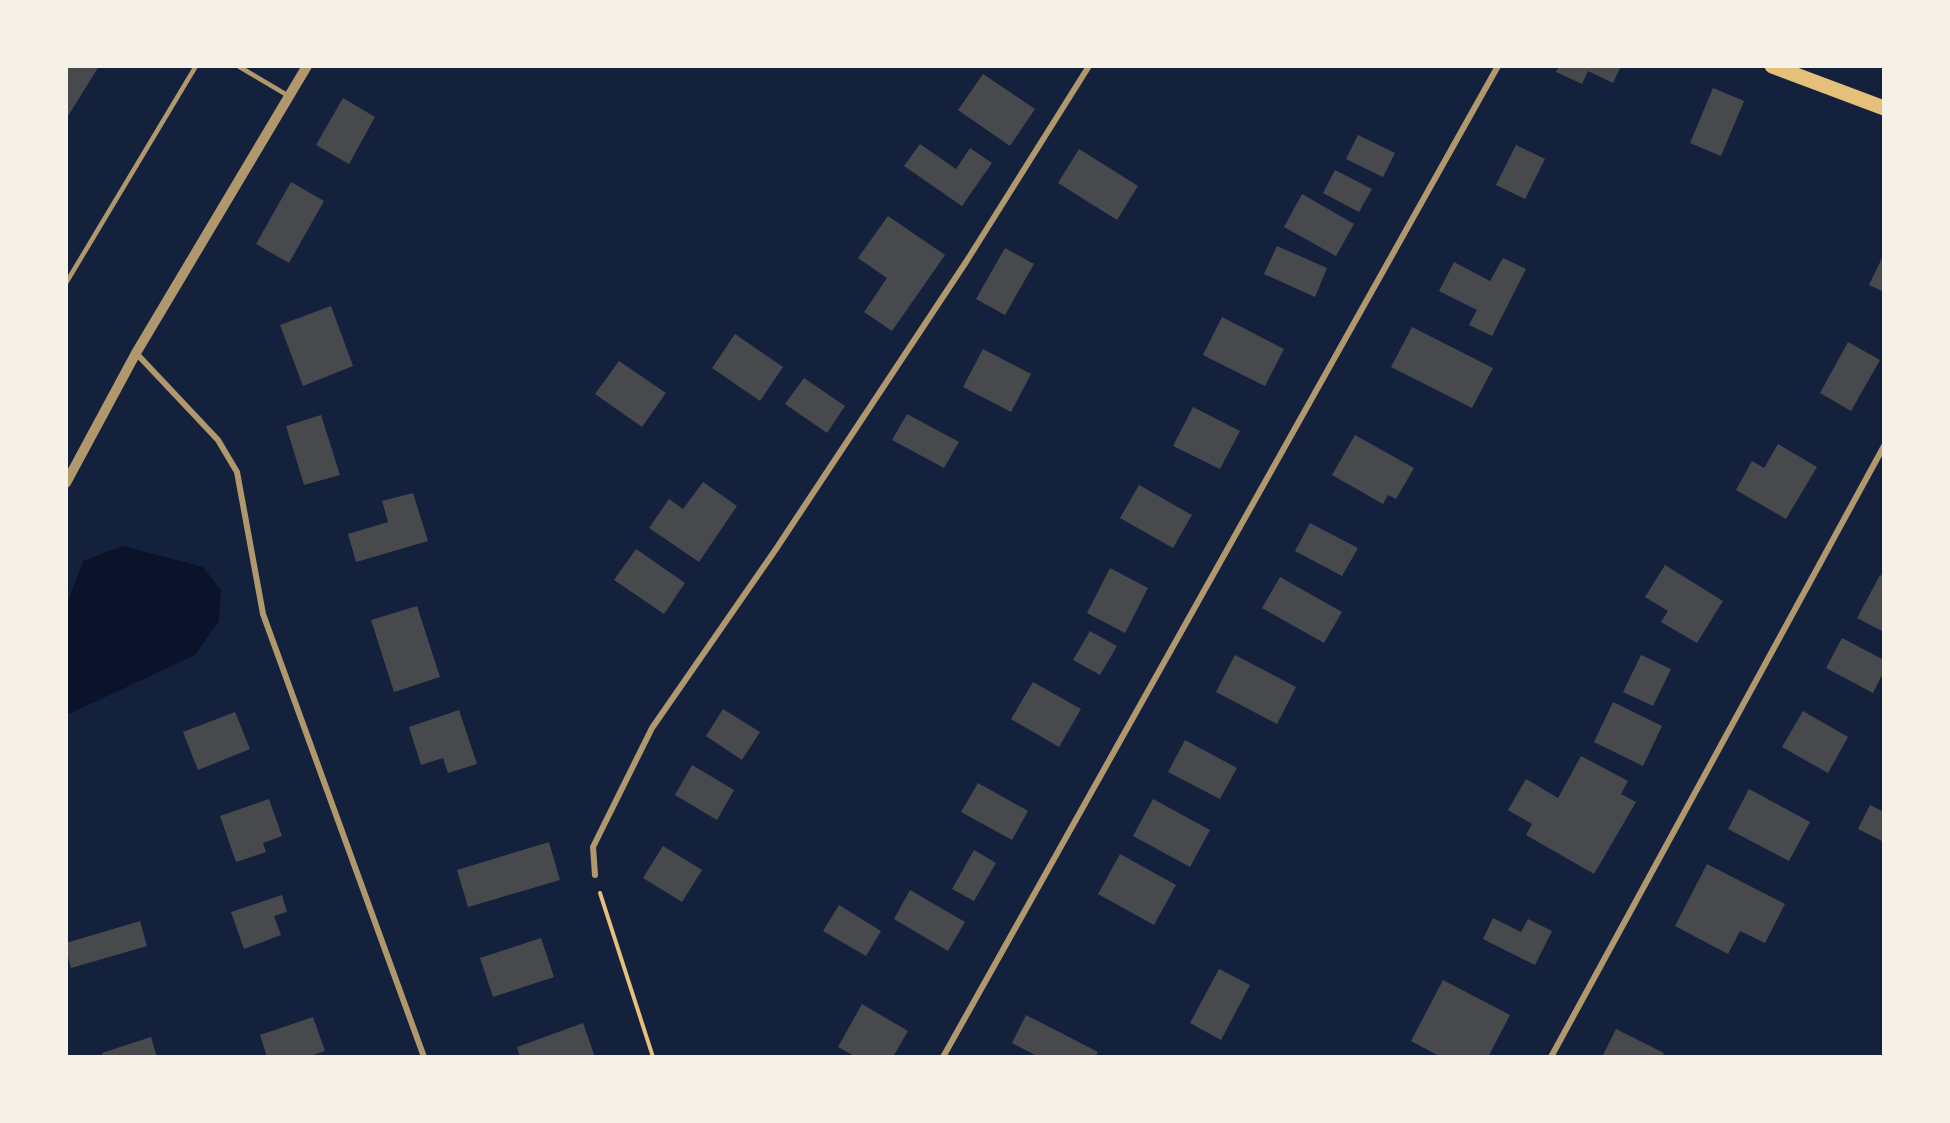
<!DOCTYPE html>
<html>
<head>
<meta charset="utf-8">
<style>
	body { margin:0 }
	#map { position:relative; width:1950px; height:1123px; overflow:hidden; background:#14213d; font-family:Bitter,serif }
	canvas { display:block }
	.frame { position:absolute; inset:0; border:68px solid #f6f1e7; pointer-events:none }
</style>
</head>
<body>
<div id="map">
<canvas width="1950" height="1123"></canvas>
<div class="frame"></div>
</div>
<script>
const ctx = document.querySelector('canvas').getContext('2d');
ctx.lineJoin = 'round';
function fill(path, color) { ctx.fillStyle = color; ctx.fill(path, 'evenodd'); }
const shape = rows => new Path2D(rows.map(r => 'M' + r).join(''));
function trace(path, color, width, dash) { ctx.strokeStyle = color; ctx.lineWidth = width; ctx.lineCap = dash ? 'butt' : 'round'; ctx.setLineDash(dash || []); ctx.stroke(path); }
fill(shape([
	[123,546,203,567,221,590,219,621,195,655,71,713,66,713,66,606,83,561]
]), '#0b132b');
fill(shape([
	[66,66,99,66,68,116,66,115],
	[1559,66,1621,66,1613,83,1588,71,1582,84,1556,72],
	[983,74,1035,109,1010,146,958,110],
	[1713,88,1744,101,1721,156,1690,143],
	[343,98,375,117,349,164,316,145],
	[1358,135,1395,153,1383,177,1346,159],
	[920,144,956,169,970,148,992,163,962,206,904,166],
	[1516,145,1545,159,1525,199,1496,185],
	[1079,149,1138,186,1117,220,1058,183],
	[1335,170,1372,189,1359,212,1323,193],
	[291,182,324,201,289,263,256,244],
	[1302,194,1354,224,1336,256,1284,227],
	[888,216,945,255,892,331,864,312,887,278,858,258],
	[1277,246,1327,268,1315,297,1264,274],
	[1005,248,1034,264,1005,315,976,299],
	[1884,254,1884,292,1869,285],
	[1503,258,1526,269,1492,336,1469,325,1477,310,1439,291,1454,262,1490,281],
	[331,306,353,366,303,386,280,325],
	[1222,317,1284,349,1265,386,1203,355],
	[1412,327,1493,368,1472,408,1391,367],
	[735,334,783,367,760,401,712,368],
	[1848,342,1880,360,1851,411,1820,393],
	[983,349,1031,374,1011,412,963,387],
	[619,361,666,393,642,427,595,394],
	[804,378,845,406,827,433,785,404],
	[1193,407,1240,431,1220,469,1173,446],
	[907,414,959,442,944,468,892,440],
	[321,415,340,475,304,485,286,426],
	[1355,435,1414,468,1396,499,1388,495,1383,504,1332,475],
	[1778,444,1817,467,1786,519,1736,490,1752,461,1764,468],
	[703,482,737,506,699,562,649,528,669,499,683,509],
	[1139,485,1192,515,1173,548,1120,518],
	[413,493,428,541,356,562,348,534,388,522,382,501],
	[1310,523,1358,548,1342,576,1295,551],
	[636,549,685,583,664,614,614,580],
	[1665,565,1723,601,1697,643,1661,622,1668,611,1645,597],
	[1110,568,1148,588,1125,633,1087,613],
	[1880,575,1884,577,1884,632,1857,618],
	[1280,577,1342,612,1324,643,1262,608],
	[417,606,440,677,394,692,371,620],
	[1090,631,1117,646,1100,675,1073,660],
	[1842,638,1884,660,1884,671,1873,693,1826,668],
	[1235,655,1296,687,1277,724,1216,692],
	[1641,655,1671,669,1653,706,1623,692],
	[1033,682,1081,709,1059,747,1011,719],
	[1613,702,1662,726,1643,766,1594,742],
	[723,709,760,732,742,760,706,736],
	[459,710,477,764,448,773,443,758,421,765,409,727],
	[1803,711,1848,737,1828,773,1782,747],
	[235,712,250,749,198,770,183,732],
	[1185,740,1237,768,1220,799,1168,772],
	[1581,756,1628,781,1621,794,1636,802,1594,874,1526,835,1532,824,1508,810,1526,779,1558,798],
	[692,765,734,790,717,820,675,795],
	[978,783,1028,811,1012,840,961,812],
	[1749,789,1810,822,1789,861,1728,829],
	[269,799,282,836,263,843,266,852,236,862,220,816],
	[1153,799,1210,830,1190,867,1133,836],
	[1870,805,1884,812,1884,842,1858,829],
	[549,842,560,880,468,907,457,870],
	[663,846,702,870,682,902,643,878],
	[974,850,996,863,974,901,952,889],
	[1120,854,1176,885,1154,925,1098,894],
	[1707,864,1785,904,1765,943,1740,931,1728,954,1675,926],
	[910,890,965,922,948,951,894,919],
	[282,895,287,912,274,916,281,935,244,949,231,912],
	[839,905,881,931,866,956,823,931],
	[1493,918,1521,932,1528,919,1552,931,1535,965,1483,939],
	[140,921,147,946,71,968,66,950,66,943],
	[541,938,554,977,493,997,480,958],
	[1219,969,1250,985,1221,1040,1190,1023],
	[1443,980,1510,1015,1488,1057,1441,1057,1411,1041],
	[862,1004,908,1031,893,1057,856,1057,838,1047],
	[1026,1015,1098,1052,1095,1057,1034,1057,1035,1055,1012,1043],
	[313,1017,325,1051,307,1057,267,1057,260,1035],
	[583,1023,595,1057,520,1057,517,1047],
	[1616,1029,1664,1053,1662,1057,1602,1057],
	[151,1037,157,1057,103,1057,102,1053]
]), '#48494c');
trace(shape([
	[600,893,653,1057]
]), '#e5c07b', 4);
trace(shape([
	[238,66,287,95],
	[66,283,196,66]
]), '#b1986c', 4.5);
trace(shape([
	[136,353,218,440,237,472,263,614,424,1057],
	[595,875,593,847,652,728,776,549,966,262,1089,66],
	[943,1057,1498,66],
	[1551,1057,1884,446]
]), '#b1986c', 6);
trace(shape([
	[66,483,136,353,307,66]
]), '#b1986c', 10);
trace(shape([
	[1772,66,1884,108]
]), '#e5c07b', 15);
</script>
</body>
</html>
